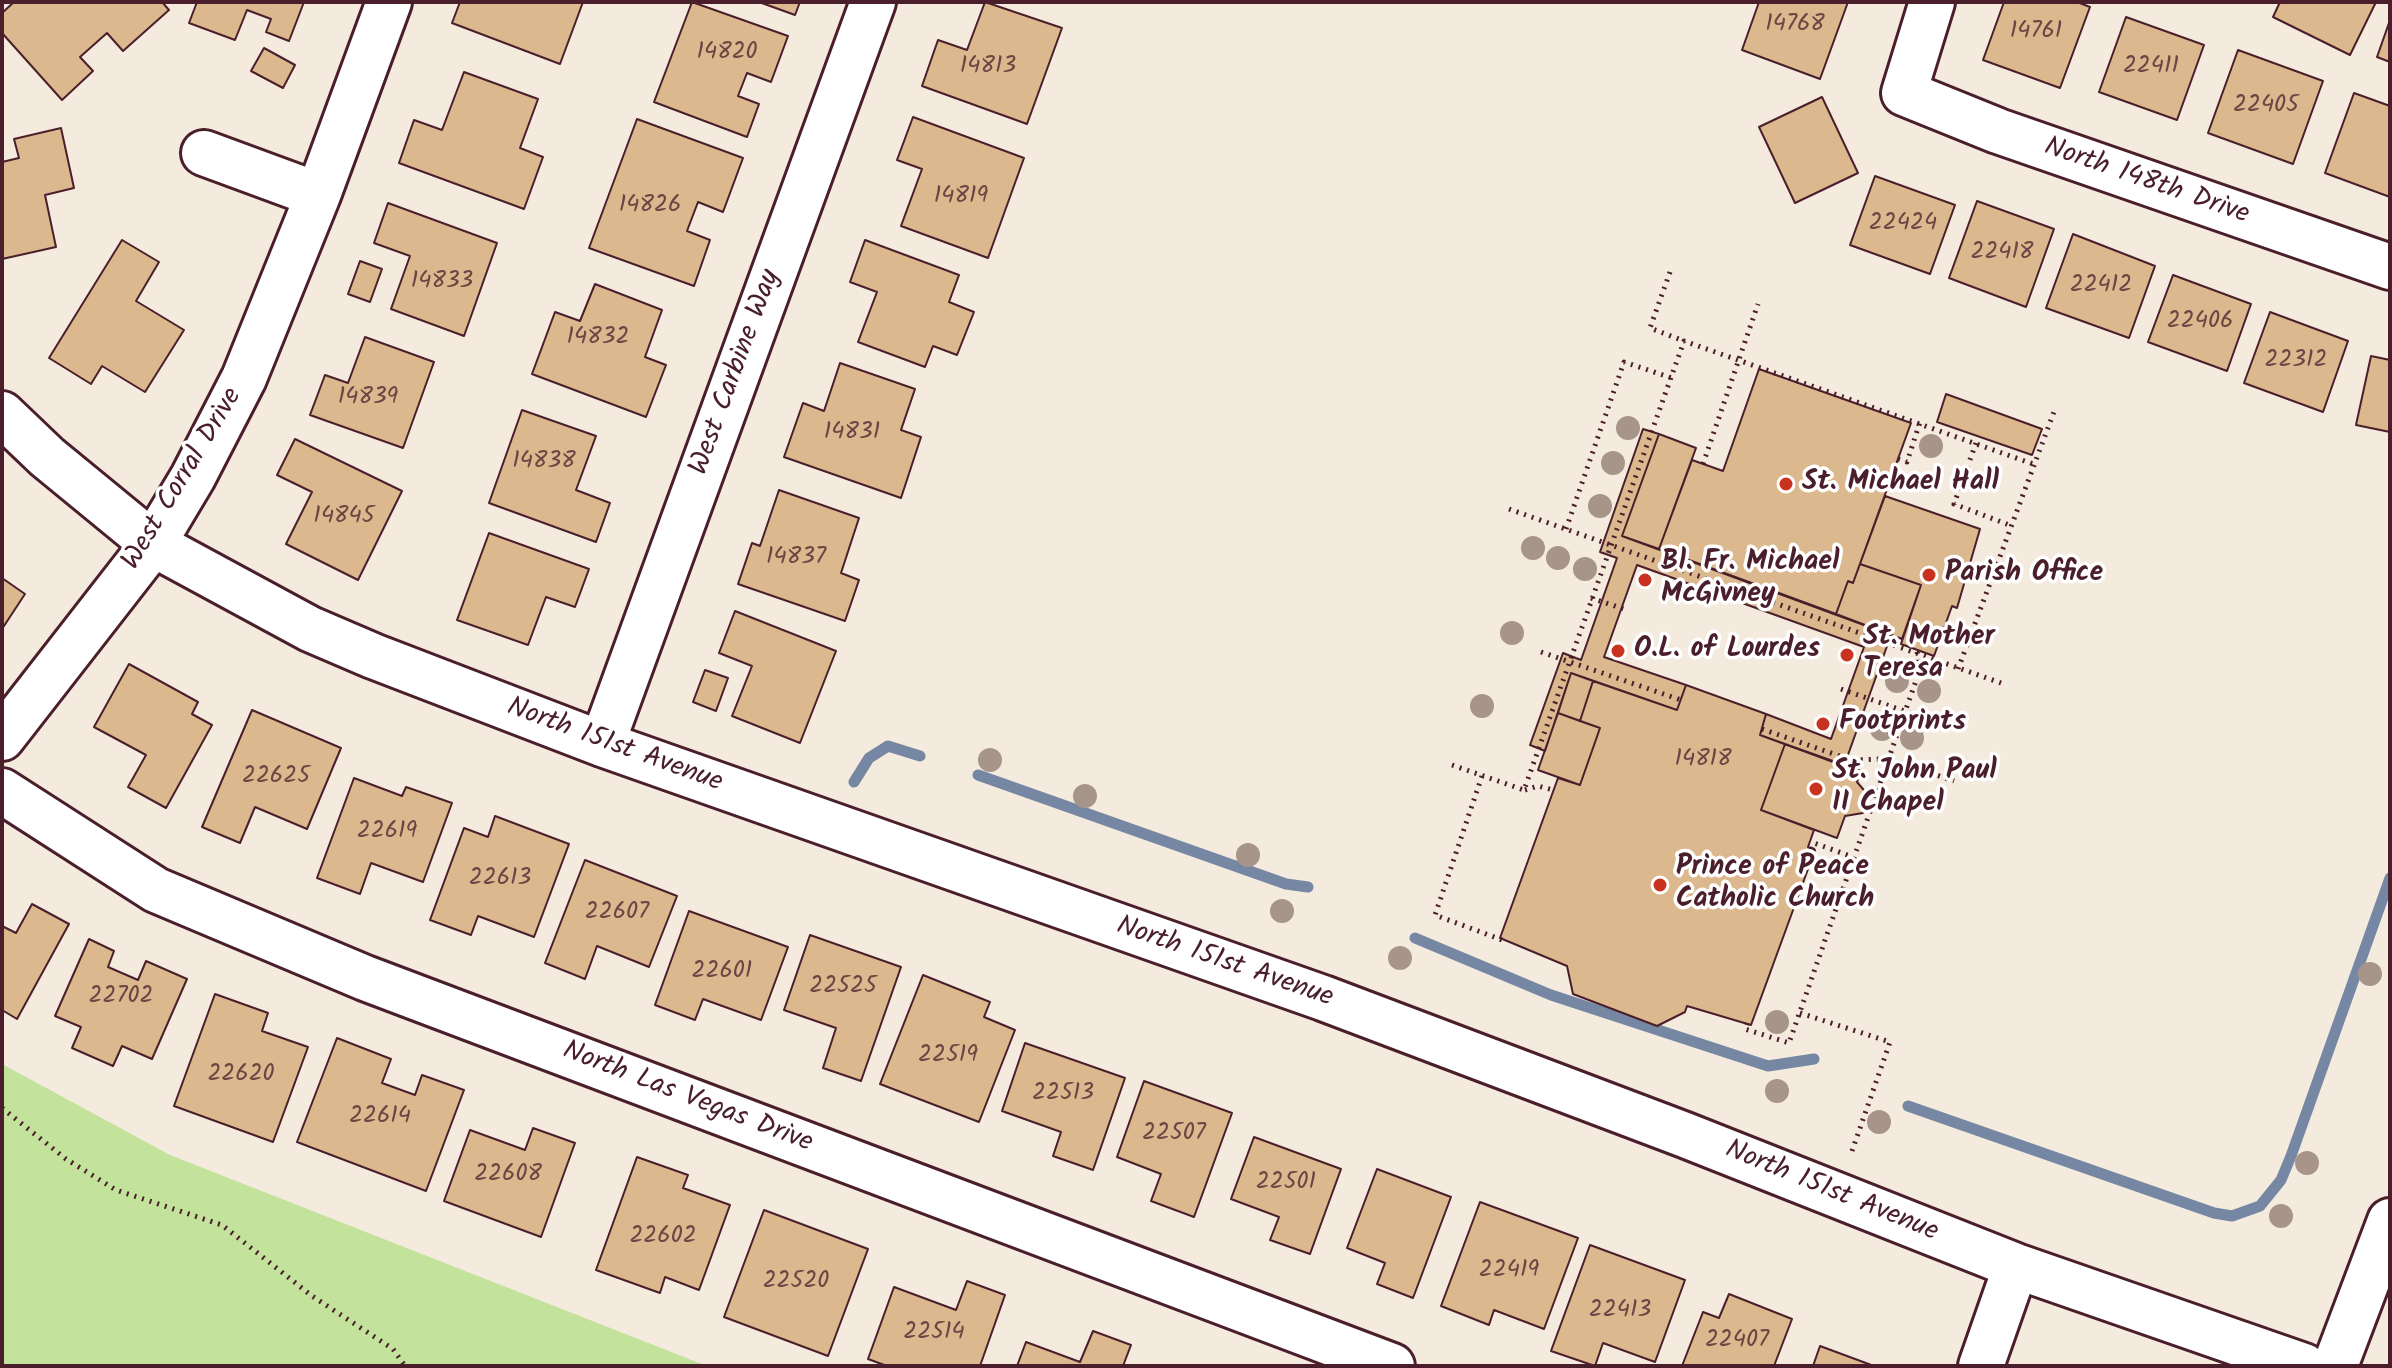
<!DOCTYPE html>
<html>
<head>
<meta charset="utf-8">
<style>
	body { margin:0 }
	#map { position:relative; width:2392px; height:1368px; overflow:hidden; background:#f4eadd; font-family:Kalam,sans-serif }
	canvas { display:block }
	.frame { position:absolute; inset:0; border:4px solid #4a1f2b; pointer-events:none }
</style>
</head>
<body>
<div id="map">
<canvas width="2392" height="1368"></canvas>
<div class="frame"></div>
</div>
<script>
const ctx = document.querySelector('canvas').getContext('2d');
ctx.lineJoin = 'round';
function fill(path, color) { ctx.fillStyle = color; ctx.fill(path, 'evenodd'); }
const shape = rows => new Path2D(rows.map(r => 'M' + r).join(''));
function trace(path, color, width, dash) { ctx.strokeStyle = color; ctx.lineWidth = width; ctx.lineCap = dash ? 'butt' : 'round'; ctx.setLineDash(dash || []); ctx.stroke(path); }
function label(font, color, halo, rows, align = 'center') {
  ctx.font = font + ' Kalam,sans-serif'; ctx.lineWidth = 7; ctx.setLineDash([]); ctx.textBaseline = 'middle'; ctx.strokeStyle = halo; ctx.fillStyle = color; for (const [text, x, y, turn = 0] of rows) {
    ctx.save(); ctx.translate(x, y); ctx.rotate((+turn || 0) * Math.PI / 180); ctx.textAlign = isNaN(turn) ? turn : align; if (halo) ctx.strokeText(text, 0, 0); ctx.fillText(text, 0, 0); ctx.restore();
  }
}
fill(shape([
	[2,1064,170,1155,707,1366,2,1366]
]), '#c3e39c');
trace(shape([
	[978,775,1286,884,1308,887],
	[854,782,869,758,888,746,920,756],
	[1415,938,1551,995,1768,1066,1814,1059],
	[1908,1106,2214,1213,2232,1216,2260,1206,2281,1180,2291,1156,2390,878]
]), '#7587a2', 11);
const building = shape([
	[14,2,162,2,169,10,123,51,107,33,80,57,93,71,62,100,2,33,2,13,14,2],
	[197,2,304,2,289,41,266,32,271,19,247,10,235,40,189,23,197,2],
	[460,2,583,2,560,64,452,23,460,2],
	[692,2,788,36,771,82,747,73,738,96,759,104,747,137,654,102,692,2],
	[759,2,800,2,795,15,759,2],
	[985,2,1062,28,1027,124,922,86,938,40,967,50,985,2],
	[1759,2,1848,2,1820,79,1742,50,1759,2],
	[2004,2,2077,2,2090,7,2060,88,1983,60,2004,2],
	[2280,2,2376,2,2350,55,2273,17,2280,2],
	[2126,17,2204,45,2177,120,2099,92,2126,17],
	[2390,20,2390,62,2377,57,2390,20],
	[264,48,295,65,283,88,251,71,264,48],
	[2238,50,2323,81,2293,164,2208,133,2238,50],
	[464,72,538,99,520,148,543,157,524,209,399,163,414,120,442,130,464,72],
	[2354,93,2390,106,2390,197,2325,173,2354,93],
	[1822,97,1858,173,1795,203,1759,127,1822,97],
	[913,117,1024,158,988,258,901,226,922,169,897,160,913,117],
	[637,119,743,158,723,212,698,202,687,231,710,240,694,286,589,248,637,119],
	[61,128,74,188,45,195,56,247,2,259,2,162,19,158,14,139,61,128],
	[1875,176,1955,205,1930,274,1850,245,1875,176],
	[1977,201,2054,229,2026,307,1949,278,1977,201],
	[388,203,497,243,464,336,391,309,410,256,374,243,388,203],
	[2073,234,2155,266,2129,338,2046,308,2073,234],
	[122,240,159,262,136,301,184,330,145,392,102,366,91,384,49,358,122,240],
	[865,240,959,275,949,302,974,312,957,355,933,346,925,367,858,342,877,292,850,282,865,240],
	[360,261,382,269,370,302,348,294,360,261],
	[2173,275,2251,304,2227,371,2148,342,2173,275],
	[595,284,662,310,645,357,666,365,646,417,532,374,555,312,580,321,595,284],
	[2270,312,2348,341,2323,412,2244,383,2270,312],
	[365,337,434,362,403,448,310,415,325,375,348,383,365,337],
	[2371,356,2390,360,2390,432,2356,425,2371,356],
	[840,363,915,389,901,430,921,437,901,498,784,457,803,403,824,411,840,363],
	[1759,369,1911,423,1853,583,1848,581,1836,614,1659,549,1692,460,1723,471,1759,369],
	[1946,394,2042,429,2032,455,1937,422,1946,394],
	[522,410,596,436,576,490,610,503,596,542,489,503,522,410],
	[1643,429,1659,434,1622,536,1891,635,1844,766,1760,735,1766,714,1831,739,1864,647,1637,565,1604,657,1686,685,1677,710,1571,673,1545,751,1530,745,1563,653,1581,660,1617,558,1600,552,1643,429],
	[1659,434,1696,448,1659,549,1622,536,1659,434],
	[295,439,402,491,358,580,286,544,312,492,277,475,295,439],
	[779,490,859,518,841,573,859,580,845,621,738,584,752,543,760,546,779,490],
	[1885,496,1980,529,1957,608,1952,606,1934,656,1901,644,1921,585,1860,564,1885,496],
	[489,533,589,569,575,607,546,597,528,645,457,620,489,533],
	[1860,564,1921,585,1902,639,1836,614,1848,581,1853,583,1860,564],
	[2,578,25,594,2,629,2,578],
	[735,611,836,651,800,743,732,716,752,666,719,653,735,611],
	[129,664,198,702,192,714,212,725,166,808,128,787,146,755,94,727,129,664],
	[705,670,728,678,716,711,693,702,705,670],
	[1571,673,1593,681,1580,721,1558,713,1571,673],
	[1593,681,1677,710,1686,685,1766,714,1760,735,1785,744,1761,810,1814,830,1808,847,1815,850,1751,1025,1687,1006,1685,1012,1657,1026,1573,994,1567,966,1500,938,1558,778,1580,785,1600,728,1580,721,1593,681],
	[252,710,341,748,307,829,255,807,240,843,202,827,252,710],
	[1558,713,1600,728,1580,785,1538,770,1558,713],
	[1785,744,1861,771,1857,782,1869,796,1863,813,1845,816,1837,838,1761,810,1785,744],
	[354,778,402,796,406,787,452,803,423,882,371,863,360,894,317,878,354,778],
	[495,816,569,844,534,937,478,916,471,935,430,920,464,828,488,837,495,816],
	[585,860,677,896,649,967,597,946,585,979,545,963,585,860],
	[32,904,69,924,17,1019,2,1010,2,926,16,933,32,904],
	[689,911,788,947,761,1020,703,999,695,1020,655,1005,689,911],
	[810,935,901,967,861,1081,823,1068,836,1028,784,1010,810,935],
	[89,939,114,951,108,967,138,980,146,961,187,979,152,1059,122,1046,113,1066,72,1048,81,1027,55,1016,89,939],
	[923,975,990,1002,984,1017,1015,1030,979,1122,880,1084,923,975],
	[215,994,268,1013,262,1031,308,1047,273,1142,174,1106,215,994],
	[337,1038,391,1059,382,1083,415,1095,422,1075,464,1090,426,1191,297,1142,337,1038],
	[1025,1043,1125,1078,1093,1170,1053,1156,1061,1132,1002,1111,1025,1043],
	[1144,1081,1232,1113,1194,1217,1151,1201,1161,1174,1117,1157,1144,1081],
	[533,1128,575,1143,541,1237,444,1201,470,1130,525,1150,533,1128],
	[1254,1137,1341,1169,1310,1254,1270,1240,1279,1217,1231,1199,1254,1137],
	[637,1157,688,1175,683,1188,730,1205,699,1290,665,1277,660,1293,596,1270,637,1157],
	[1377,1169,1451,1197,1413,1298,1377,1284,1385,1263,1347,1248,1377,1169],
	[1480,1202,1578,1238,1544,1329,1494,1310,1489,1325,1441,1306,1480,1202],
	[764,1210,868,1249,828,1356,724,1317,764,1210],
	[1590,1245,1685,1280,1655,1362,1603,1343,1595,1366,1551,1351,1590,1245],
	[967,1281,1005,1295,980,1366,887,1366,868,1359,894,1287,956,1310,967,1281],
	[1729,1294,1792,1319,1774,1366,1682,1366,1703,1312,1719,1318,1729,1294],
	[1093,1331,1131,1345,1123,1366,1017,1366,1026,1342,1080,1362,1093,1331],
	[1820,1346,1874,1366,1813,1366,1820,1346]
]);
fill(building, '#dbb88d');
trace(building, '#4a1f2b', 2);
const minor = shape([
	[1932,2,1904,93,1998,131,2390,267],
	[204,153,318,195],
	[2,414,47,457,153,544,310,629,373,656,602,744,1323,998,1685,1135,2016,1266,2304,1366],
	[2,738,153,544,193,477,244,378,318,195,389,2],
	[602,744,873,2],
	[2,791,156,890,365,978,1392,1366],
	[1981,1366,2016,1266],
	[2335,1366,2390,1221]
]);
trace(minor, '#4a1f2b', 50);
trace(shape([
	[1670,272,1650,328,1684,341],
	[1976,443,1954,504,2012,526],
	[1898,459,1907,462,1920,422],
	[1703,464,1758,304],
	[1509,509,2001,683],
	[1566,529,1624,362,1672,378],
	[1591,598,1627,610],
	[1767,600,1771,590],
	[1875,639,1879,630],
	[1541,652,1681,700],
	[1958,669,2055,409],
	[1841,689,1950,727],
	[1762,729,1851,760,1889,759,1954,781],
	[1452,765,1524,790,1684,341,2036,465],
	[1482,776,1435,915,1505,941],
	[1525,790,1538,786,1553,790],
	[1812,849,1814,843,1853,857],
	[1800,1013,1890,1042,1852,1151],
	[1747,1023,1745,1029,1789,1043,1919,672,1917,649],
	[2,1108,66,1159,116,1190,222,1225,312,1296,393,1349,405,1366]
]), '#4a1f2b', 5, [2, 6]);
trace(minor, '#fff', 44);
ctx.fillStyle = '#a7958a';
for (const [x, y] of [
	[1628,428],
	[1931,446],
	[1613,463],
	[1600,506],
	[1533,548],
	[1558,558],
	[1585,569],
	[1512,633],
	[1897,681],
	[1929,691],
	[1482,706],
	[1882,729],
	[1912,738],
	[990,760],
	[1085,796],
	[1248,855],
	[1282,911],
	[1400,958],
	[2370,974],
	[1777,1022],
	[1777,1091],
	[1879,1122],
	[2307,1163],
	[2281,1216]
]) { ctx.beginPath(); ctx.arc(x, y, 12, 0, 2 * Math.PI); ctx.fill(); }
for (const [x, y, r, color] of [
	[1786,484,8,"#c8321e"],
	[1929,575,8,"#c8321e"],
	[1645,580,8,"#c8321e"],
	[1618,651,8,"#c8321e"],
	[1847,655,8,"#c8321e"],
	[1823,724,8,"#c8321e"],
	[1816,789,8,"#c8321e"],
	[1660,885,8,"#c8321e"]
]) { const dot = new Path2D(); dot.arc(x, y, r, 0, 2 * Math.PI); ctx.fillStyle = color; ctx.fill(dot); trace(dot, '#fff', 3); }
label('24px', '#6e4544', null, [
	["14768",1795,26],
	["14761",2036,33],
	["14820",727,54],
	["14813",988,68],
	["22411",2151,68],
	["22405",2266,107],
	["14819",961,198],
	["14826",650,207],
	["22424",1903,225],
	["22418",2002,254],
	["14833",442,283],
	["22412",2101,287],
	["22406",2200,323],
	["14832",598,339],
	["22312",2296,362],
	["14839",368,399],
	["14831",852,434],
	["14838",544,463],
	["14845",344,518],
	["14837",796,559],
	["14818",1703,761],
	["22625",276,778],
	["22619",387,833],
	["22613",500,880],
	["22607",617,914],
	["22601",722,973],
	["22525",843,988],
	["22702",121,998],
	["22519",948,1057],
	["22620",241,1076],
	["22513",1063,1095],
	["22614",380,1118],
	["22507",1174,1135],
	["22608",508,1176],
	["22501",1286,1184],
	["22602",663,1238],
	["22419",1509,1272],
	["22520",796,1283],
	["22413",1620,1312],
	["22514",934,1334],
	["22407",1737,1342]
]);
label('28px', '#4a1f2b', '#fff', [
	["North 148th Drive",2146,183,19],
	["West Carbine Way",737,373,-70],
	["West Corral Drive",184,480,-59],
	["North 151st Avenue",614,747,20],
	["North 151st Avenue",1224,964,19],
	["North Las Vegas Drive",687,1099,21],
	["North 151st Avenue",1831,1193,22]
]);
label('bold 28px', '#4a1f2b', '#fff', [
	["St. Michael Hall",1802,484],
	["Bl. Fr. Michael",1661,564],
	["McGivney",1661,596],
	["Parish Office",1945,575],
	["St. Mother",1863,639],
	["Teresa",1863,671],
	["O.L. of Lourdes",1634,651],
	["Footprints",1839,724],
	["St. John Paul",1832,773],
	["II Chapel",1832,805],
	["Prince of Peace",1676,869],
	["Catholic Church",1676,901]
], 'left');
</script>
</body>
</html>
